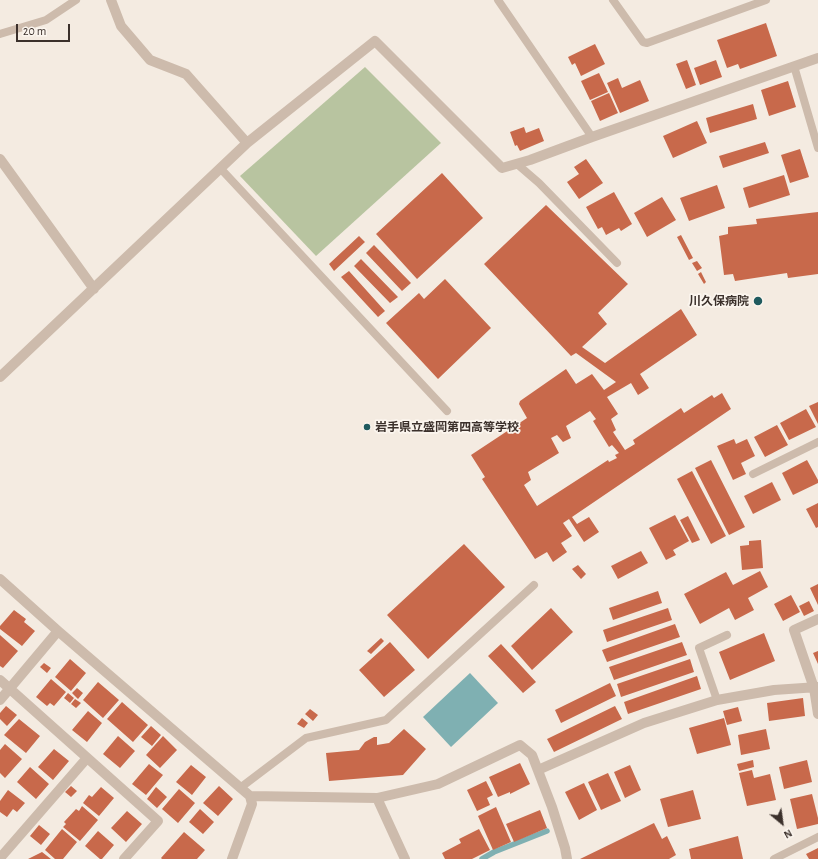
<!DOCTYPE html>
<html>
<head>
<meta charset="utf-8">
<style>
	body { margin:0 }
	#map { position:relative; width:818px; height:859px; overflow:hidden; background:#f4ebe1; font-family:"Alegreya Sans",sans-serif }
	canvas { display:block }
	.north { position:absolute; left:762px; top:803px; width:40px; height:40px; -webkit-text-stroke:3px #fbf5ee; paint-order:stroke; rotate:151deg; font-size:11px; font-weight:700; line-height:16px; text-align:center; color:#3b302b }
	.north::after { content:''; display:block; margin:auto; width:14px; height:18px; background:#3b302b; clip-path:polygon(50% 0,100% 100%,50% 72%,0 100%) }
	.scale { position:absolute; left:16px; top:24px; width:54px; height:18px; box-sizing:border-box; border:2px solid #3b302b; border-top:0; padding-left:5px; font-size:12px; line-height:14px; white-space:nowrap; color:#3b302b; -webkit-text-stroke:3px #fbf5ee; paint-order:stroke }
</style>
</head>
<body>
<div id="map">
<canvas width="818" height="859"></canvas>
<div class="north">N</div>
<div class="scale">20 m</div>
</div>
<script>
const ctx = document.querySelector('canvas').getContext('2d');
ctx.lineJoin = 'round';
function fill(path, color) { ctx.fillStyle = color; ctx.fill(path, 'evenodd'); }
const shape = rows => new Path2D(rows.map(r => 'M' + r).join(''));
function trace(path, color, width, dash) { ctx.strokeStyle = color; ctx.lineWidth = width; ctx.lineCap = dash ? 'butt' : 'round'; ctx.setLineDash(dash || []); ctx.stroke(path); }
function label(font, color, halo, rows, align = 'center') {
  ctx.font = font + ' "Alegreya Sans","Noto Sans JP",sans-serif'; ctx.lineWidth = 3.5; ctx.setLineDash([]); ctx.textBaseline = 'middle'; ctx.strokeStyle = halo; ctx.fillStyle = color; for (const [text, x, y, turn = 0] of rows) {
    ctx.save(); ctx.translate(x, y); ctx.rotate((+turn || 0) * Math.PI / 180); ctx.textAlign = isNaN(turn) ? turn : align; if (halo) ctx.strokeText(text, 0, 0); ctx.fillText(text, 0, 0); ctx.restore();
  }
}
fill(shape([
	[365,67,441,143,316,256,240,176]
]), '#b8c4a0');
fill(shape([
	[470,673,498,703,451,747,423,717]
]), '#7fb0b2');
trace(shape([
	[482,859,494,852,547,831]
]), '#7fb0b2', 5.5);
fill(shape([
	[766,23,777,56,740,69,738,64,727,68,717,40],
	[595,44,605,64,581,76,575,63,572,65,568,57],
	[687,60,696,85,686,89,676,64],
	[716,60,722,77,700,85,694,68],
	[599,73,608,92,590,100,581,81],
	[618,78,622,88,640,80,649,101,620,113,607,83],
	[788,81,796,107,769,116,761,90],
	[609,93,618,113,600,121,591,101],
	[753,104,757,119,710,133,706,118],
	[697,121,707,143,673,158,663,136],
	[524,127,526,133,539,128,544,141,520,151,517,145,515,146,510,132],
	[765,142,769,153,723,168,719,156],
	[800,149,809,177,790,183,781,155],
	[586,159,603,183,579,199,567,182,579,174,574,167],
	[442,173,483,218,417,279,376,234],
	[784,175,790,195,749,208,743,188],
	[717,185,725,208,689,221,680,198],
	[614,192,632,224,621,231,619,228,606,235,602,227,598,229,586,207],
	[662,197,676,220,647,237,634,213],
	[546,205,628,284,598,313,607,324,582,347,605,363,681,309,697,335,640,374,649,388,638,395,631,383,607,397,618,414,611,419,616,430,613,432,625,450,635,444,633,440,681,408,684,413,712,395,714,398,722,393,731,409,572,517,577,524,589,517,599,532,584,542,569,519,563,523,572,536,561,543,567,552,553,562,547,552,535,559,482,479,485,477,471,455,527,418,519,404,520,401,566,369,576,384,592,374,604,390,616,382,576,353,571,356,484,264],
	[590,411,596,419,593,421,609,447,612,445,619,453,615,455,617,458,609,462,608,460,537,506,524,485,531,480,528,472,559,453,551,438,557,435,563,442,571,438,566,426],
	[818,212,818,274,788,278,787,273,735,281,733,274,724,275,719,236,728,234,728,227,757,224,756,219],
	[681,235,693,258,689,260,677,237],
	[359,236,365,242,334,271,329,264],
	[374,245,411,283,402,291,366,253],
	[361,259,398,297,390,303,354,266],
	[697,261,702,268,697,271,692,263],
	[349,271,385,311,378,317,341,277],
	[701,272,706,282,704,284,698,274],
	[445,279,491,328,438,379,386,323,419,293,424,299],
	[818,402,818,424,809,406],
	[806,409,816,427,789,440,780,423],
	[777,425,788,445,765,457,754,437],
	[734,439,736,444,747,439,755,456,741,463,746,474,733,480,717,446],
	[711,460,745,527,729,535,695,468],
	[807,460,818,480,818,483,793,495,782,473],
	[692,471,726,536,711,544,677,479],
	[772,482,781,500,753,514,744,496],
	[818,503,818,527,816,528,806,509],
	[675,515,689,541,673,550,676,555,666,560,649,528],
	[688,516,700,540,692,543,680,520],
	[761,540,763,568,742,570,740,546,749,545,749,541],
	[464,544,505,587,428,659,387,615],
	[641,551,648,563,618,579,611,566],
	[578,565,586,574,581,579,572,569],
	[760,571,768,587,748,598,754,610,735,620,729,608,700,624,684,594,726,572,733,585],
	[818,584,818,605,810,588],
	[658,591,662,603,613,620,609,608],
	[791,595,800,612,783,621,774,604],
	[809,601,814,611,804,616,799,606],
	[551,608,573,632,532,670,511,646],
	[668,608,672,620,607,642,603,630],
	[14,610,26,619,24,622,35,631,22,646,0,629,0,626],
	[675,624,680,637,607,662,602,650],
	[764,633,775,661,730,680,719,652],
	[0,635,18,651,3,668,0,666],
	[381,638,384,641,371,654,367,651],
	[390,642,415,670,384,697,359,670],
	[682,642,687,655,614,680,609,667],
	[501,644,536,682,523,693,488,656],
	[818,651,818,664,813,653],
	[70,659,86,673,71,691,55,677],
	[690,659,694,672,621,697,617,684],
	[44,663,51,668,47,673,40,667],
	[697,676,701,689,628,714,624,702],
	[51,679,66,692,54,706,50,703,47,706,36,697],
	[98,682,119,700,103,718,83,700],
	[610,683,616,696,561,723,555,710],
	[77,688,83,693,78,699,72,693],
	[68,693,74,698,70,703,64,698],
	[803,698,805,716,769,721,767,703],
	[75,699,81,703,76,708,71,704],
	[122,702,148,725,133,742,107,719],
	[6,706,17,715,7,726,0,719,0,713],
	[615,706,622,719,554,752,547,739],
	[738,707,742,721,727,725,723,711],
	[310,709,318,715,313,721,305,714],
	[88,711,102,723,87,742,72,730],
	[302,718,308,723,304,728,297,724],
	[724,718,731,745,697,754,689,728],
	[19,719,40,736,26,753,4,735],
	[151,726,161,735,152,746,141,737],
	[404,729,426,749,403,775,329,781,326,753,359,750,365,742,374,737,377,737,377,745,389,743],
	[766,729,770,749,741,755,738,735],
	[118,736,135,751,120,768,103,754],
	[163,736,177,750,160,768,146,755],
	[5,744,22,759,5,778,0,773,0,750],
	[54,749,69,761,53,780,38,767],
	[753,760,754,767,739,771,737,764],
	[807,760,812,782,784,789,779,767],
	[520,763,530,784,510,794,510,792,498,797,489,777],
	[149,764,163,775,146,795,132,784],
	[191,765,206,777,192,795,176,782],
	[630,765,641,790,625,798,614,772],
	[30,767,49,784,36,799,17,782],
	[752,770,754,778,770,774,776,800,747,806,739,773],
	[608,773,621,801,601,810,588,782],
	[486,781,493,795,487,798,490,805,477,811,467,790],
	[584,783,597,810,579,820,565,792],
	[71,786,77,791,71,797,65,792],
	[219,786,233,799,218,816,203,803],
	[101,787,114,798,99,816,83,803,89,795,92,797],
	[156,787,167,797,157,808,147,799],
	[179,789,195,803,178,823,162,809],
	[8,790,25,803,17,812,13,809,7,817,0,812,0,801],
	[693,790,701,819,668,827,660,799],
	[812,794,818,818,818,824,797,829,790,799],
	[82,806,98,820,80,841,63,827,66,824,64,822,76,809,79,811],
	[496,807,511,842,493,850,478,816],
	[200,809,214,822,203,834,189,822],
	[540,810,547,828,514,842,506,824],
	[127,811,142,824,126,842,111,828],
	[654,823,662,839,667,836,676,855,669,859,580,859],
	[39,825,50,834,41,845,30,836],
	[62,829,77,842,63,859,55,859,45,850],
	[479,829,490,850,472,859,445,859,442,853,461,843,459,839],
	[98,831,114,845,102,859,100,859,85,846],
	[184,832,205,850,197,859,162,859,161,858],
	[738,836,743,859,691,859,689,849],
	[818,848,818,859,809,859,806,854],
	[42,852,51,859,28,859]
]), '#c8694b');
trace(shape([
	[498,0,592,137],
	[613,0,643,42,647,43,766,0],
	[0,34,46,20,76,0],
	[794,66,818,148],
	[517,164,539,183,617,263],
	[221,169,447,411],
	[753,474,818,442],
	[717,700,699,648,727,635],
	[240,788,306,738,386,720,534,585],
	[774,859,818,837]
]), '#cdbbac', 8);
trace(shape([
	[111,0,121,26,150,60,186,74,247,143],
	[0,159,94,289],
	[0,377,247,143,375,41,502,168,530,160,592,137,818,58],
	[0,579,58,631,250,796,252,804,232,859],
	[818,619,794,630,814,688,818,714],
	[0,680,158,821,124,859],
	[0,700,58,631],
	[538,770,644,723,717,700,774,690,818,687],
	[250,796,377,798,405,859],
	[377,798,438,784,520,745,532,755,552,807,565,848,567,859],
	[0,858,87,758]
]), '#cdbbac', 10);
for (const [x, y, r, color] of [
	[758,301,5,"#1f5a5e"],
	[367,427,4,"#1f5a5e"]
]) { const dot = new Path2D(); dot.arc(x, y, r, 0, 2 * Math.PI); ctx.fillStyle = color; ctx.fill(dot); trace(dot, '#fbf5ee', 1.5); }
label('bold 12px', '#3b302b', '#fbf5ee', [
	["川久保病院",749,301],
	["岩手県立盛岡第四高等学校",375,427,"left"]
], 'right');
</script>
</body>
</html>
